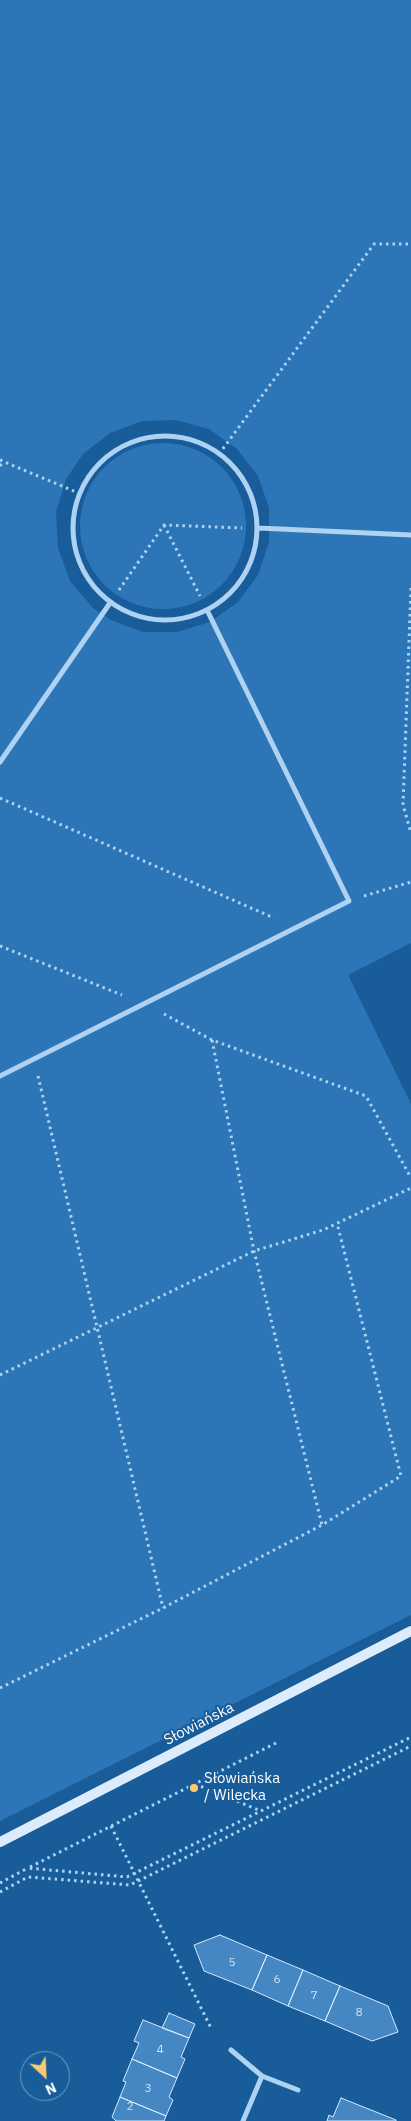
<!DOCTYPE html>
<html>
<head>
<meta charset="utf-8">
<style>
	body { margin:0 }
	#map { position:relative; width:411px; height:2121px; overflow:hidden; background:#185c9a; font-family:"IBM Plex Sans",sans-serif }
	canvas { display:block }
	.north { position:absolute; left:20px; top:2051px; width:50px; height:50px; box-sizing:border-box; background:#185c9a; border:1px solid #749dc2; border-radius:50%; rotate:155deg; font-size:14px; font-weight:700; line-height:20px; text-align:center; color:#fff }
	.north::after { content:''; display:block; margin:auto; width:18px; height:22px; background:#ffc96e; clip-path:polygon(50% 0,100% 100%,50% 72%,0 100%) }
</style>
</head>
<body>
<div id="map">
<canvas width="411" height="2121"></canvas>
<div class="north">N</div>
</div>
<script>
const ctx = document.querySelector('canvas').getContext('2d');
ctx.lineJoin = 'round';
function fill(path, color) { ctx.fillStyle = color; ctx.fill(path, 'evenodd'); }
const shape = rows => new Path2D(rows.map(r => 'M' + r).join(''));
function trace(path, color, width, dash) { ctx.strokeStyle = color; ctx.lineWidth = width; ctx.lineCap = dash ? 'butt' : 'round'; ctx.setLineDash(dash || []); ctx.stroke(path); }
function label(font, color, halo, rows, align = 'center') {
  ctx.font = font + ' "IBM Plex Sans",sans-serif'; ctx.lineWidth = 4; ctx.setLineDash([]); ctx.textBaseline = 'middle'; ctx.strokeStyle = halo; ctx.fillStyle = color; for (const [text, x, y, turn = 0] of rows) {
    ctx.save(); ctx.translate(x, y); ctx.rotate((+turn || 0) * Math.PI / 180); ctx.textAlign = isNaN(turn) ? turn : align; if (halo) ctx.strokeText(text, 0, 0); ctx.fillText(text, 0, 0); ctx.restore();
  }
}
fill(shape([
	[0,0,411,0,411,943,348,975,411,1104,411,1615,0,1821],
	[176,420,209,429,237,449,258,476,269,508,269,542,258,575,238,602,210,622,177,632,143,632,111,620,93,608,70,581,58,548,56,512,66,479,83,454,110,433,142,421],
	'80 526a83 83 0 1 1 166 0a83 83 0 1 1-166 0Z'
]), '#2c76b7');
const building = shape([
	[220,1935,267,1955,252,1990,204,1971,194,1945,220,1935],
	[267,1955,303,1970,288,2006,252,1990,267,1955],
	[303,1970,340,1986,325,2021,288,2006,303,1970],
	[340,1986,388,2006,398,2032,372,2041,325,2021,340,1986],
	[169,2013,195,2024,189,2038,162,2028,169,2013],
	[143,2020,189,2038,181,2057,185,2059,177,2078,132,2059,139,2043,134,2041,143,2020],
	[132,2059,177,2078,169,2097,173,2100,166,2116,120,2097,126,2082,123,2081,132,2059],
	[120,2097,166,2116,164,2121,116,2121,112,2117,120,2097],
	[341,2098,396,2120,396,2121,327,2121,329,2115,333,2117,341,2098]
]);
fill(building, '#4587c2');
trace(building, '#d5eafc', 1);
trace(shape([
	[219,454,374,244,411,244],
	[0,460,76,492],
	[0,466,4,461],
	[164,525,200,596],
	[411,588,403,805,411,833],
	[119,590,164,525,242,528],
	[0,798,274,918],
	[364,896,411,882],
	[0,946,122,995],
	[164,1014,212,1040,366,1096,411,1178],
	[212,1040,254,1251,322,1525],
	[38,1076,163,1608],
	[0,1375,254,1251,323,1230,411,1188],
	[0,1688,163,1608,322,1525,401,1476,337,1223],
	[276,1743,28,1868,127,1877,411,1737],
	[195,1784,261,1811],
	[111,1826,211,2028],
	[0,1883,28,1868],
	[0,1892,28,1877,130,1885,411,1746]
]), '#add2f2', 3, [2.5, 4]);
trace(shape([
	'73 528a92 92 0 1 1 184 0a92 92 0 1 1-184 0Z',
	[258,528,411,535],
	[0,762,110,603],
	[0,1076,349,901,207,610],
	[231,2050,262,2076],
	[243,2121,262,2076,298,2090]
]), '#add2f2', 5);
trace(shape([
	[0,1842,411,1631]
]), '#dcecfc', 10);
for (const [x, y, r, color] of [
	[194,1788,5,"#ffc96e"]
]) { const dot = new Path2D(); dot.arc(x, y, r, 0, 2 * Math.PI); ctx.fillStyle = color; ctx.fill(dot); trace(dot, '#185c9a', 2); }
label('12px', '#d0e1f0', null, [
	["5",232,1963],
	["6",277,1980],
	["7",314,1996],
	["8",359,2013],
	["4",160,2050],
	["3",148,2089],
	["2",130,2107]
]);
label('15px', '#fff', '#185c9a', [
	["Słowiańska",199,1724,-27]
]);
label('15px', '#fff', '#185c9a', [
	["Słowiańska",204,1779],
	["/ Wilecka",204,1796]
], 'left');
</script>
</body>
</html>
